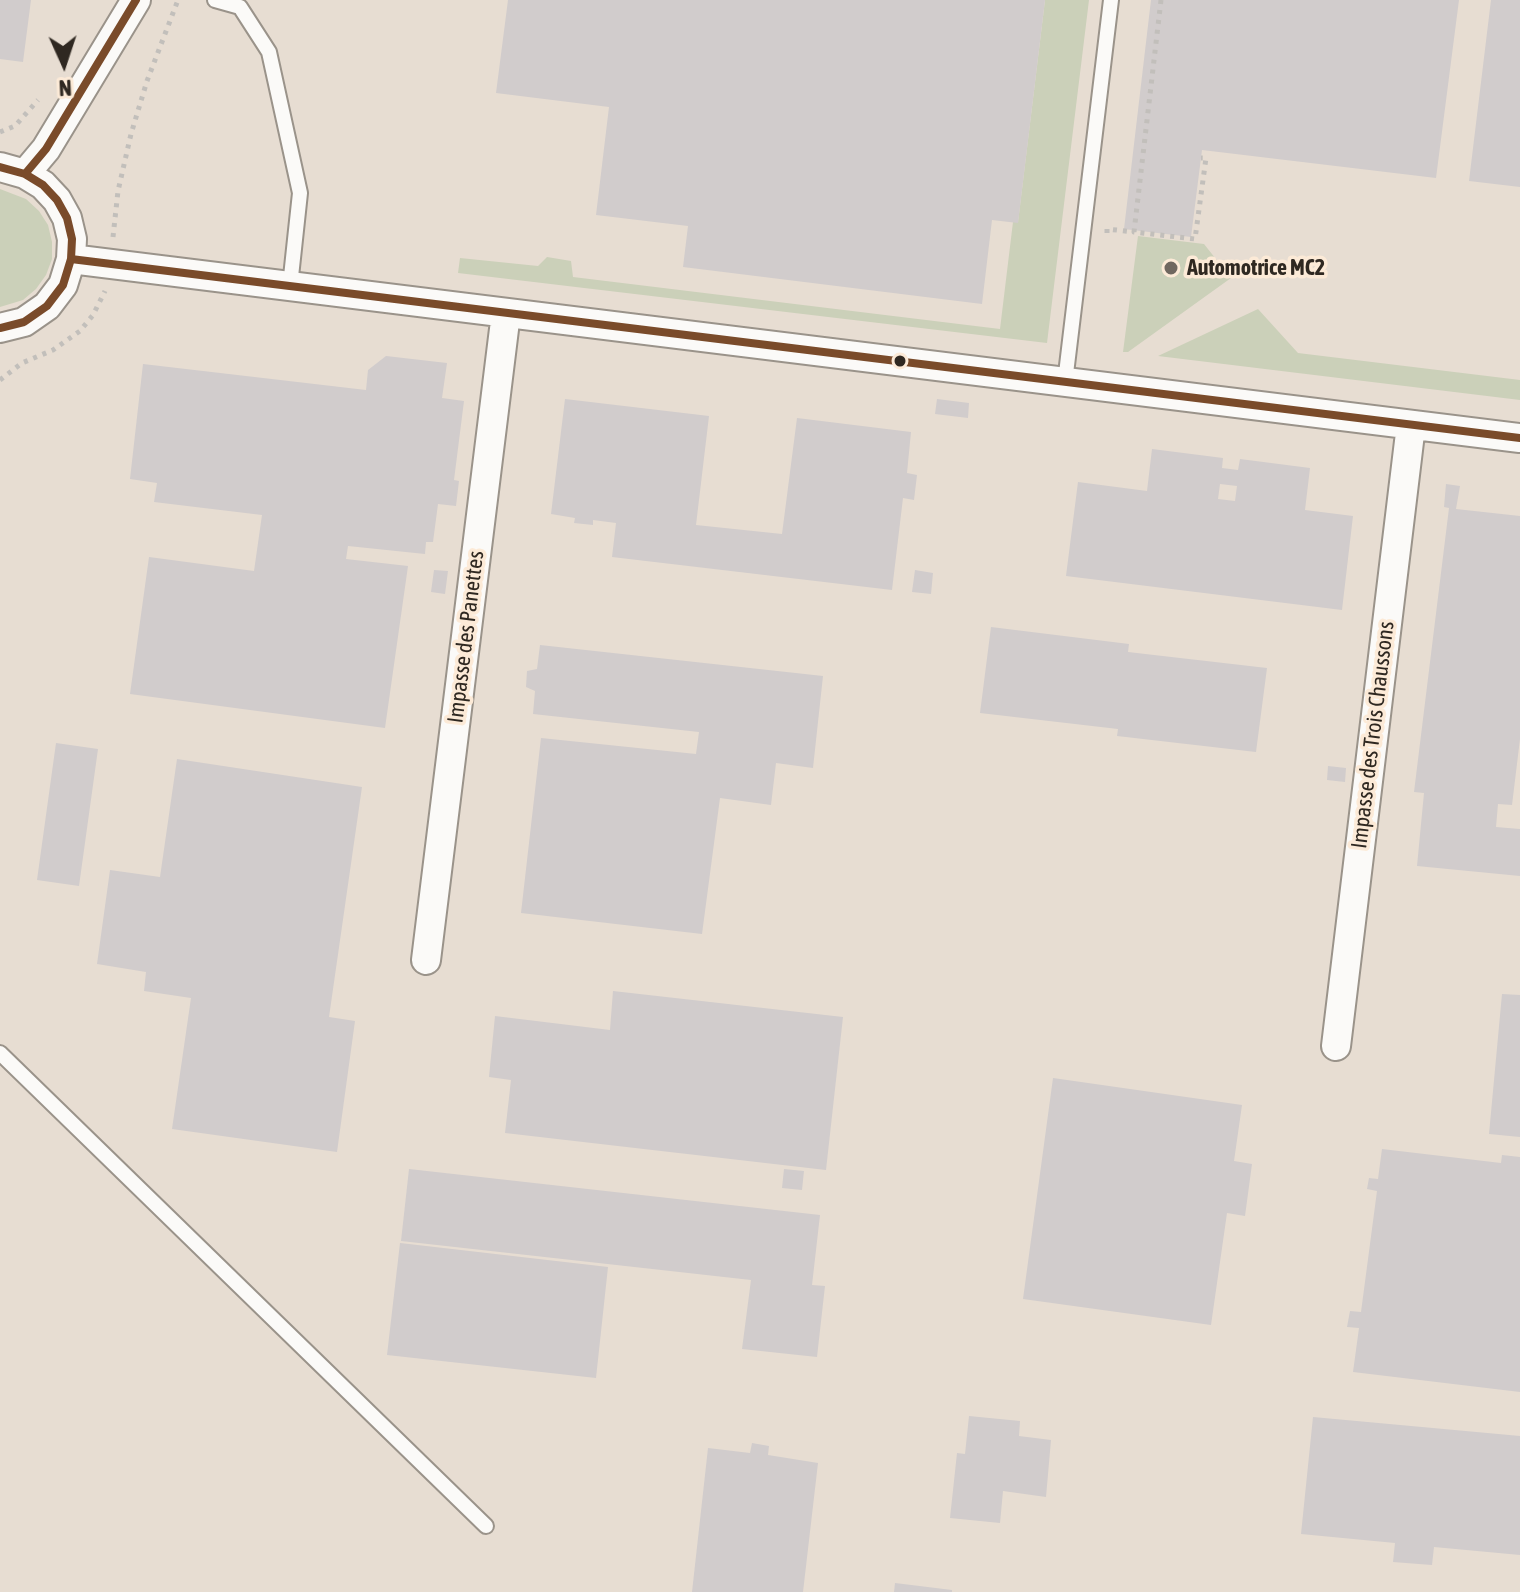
<!DOCTYPE html>
<html>
<head>
<meta charset="utf-8">
<style>
	body { margin:0 }
	#map { position:relative; width:1520px; height:1592px; overflow:hidden; background:#e7ddd2; font-family:"Asap Condensed",sans-serif }
	canvas { display:block }
	.north { position:absolute; left:24px; top:24px; width:80px; height:80px; -webkit-text-stroke:6px #fcead7; paint-order:stroke; rotate:177deg; font-size:22px; font-weight:700; line-height:32px; text-align:center; color:#2f2821 }
	.north::after { content:''; display:block; margin:auto; width:28px; height:36px; background:#2f2821; clip-path:polygon(50% 0,100% 100%,50% 72%,0 100%) }
</style>
</head>
<body>
<div id="map">
<canvas width="1520" height="1592"></canvas>
<div class="north">N</div>
</div>
<script>
const ctx = document.querySelector('canvas').getContext('2d');
ctx.lineJoin = 'round';
function fill(path, color) { ctx.fillStyle = color; ctx.fill(path, 'evenodd'); }
const shape = rows => new Path2D(rows.map(r => 'M' + r).join(''));
function trace(path, color, width, dash) { ctx.strokeStyle = color; ctx.lineWidth = width; ctx.lineCap = dash ? 'butt' : 'round'; ctx.setLineDash(dash || []); ctx.stroke(path); }
function label(font, color, halo, rows, align = 'center') {
  ctx.font = font + ' "Asap Condensed",sans-serif'; ctx.lineWidth = 7; ctx.setLineDash([]); ctx.textBaseline = 'middle'; ctx.strokeStyle = halo; ctx.fillStyle = color; for (const [text, x, y, turn = 0] of rows) {
    ctx.save(); ctx.translate(x, y); ctx.rotate((+turn || 0) * Math.PI / 180); ctx.textAlign = isNaN(turn) ? turn : align; if (halo) ctx.strokeText(text, 0, 0); ctx.fillText(text, 0, 0); ctx.restore();
  }
}
fill(shape([
	[1045,0,1089,0,1047,343,458,273,460,258,538,266,547,257,571,261,573,277,1000,329,1013,222,1018,222],
	[0,189,26,199,39,211,48,225,52,242,52,259,46,275,36,289,23,300,0,307],
	[1138,236,1204,244,1231,278,1128,352,1123,352],
	[1258,309,1298,353,1520,380,1520,400,1158,356]
]), '#cbd0b9');
fill(shape([
	[0,0,31,0,23,62,0,59],
	[508,0,1045,0,1018,223,992,220,982,304,683,267,688,226,596,215,609,107,496,93],
	[1151,0,1459,0,1436,178,1202,150,1191,237,1124,229],
	[1491,0,1520,0,1520,187,1469,181],
	[386,356,447,363,442,398,464,401,454,480,459,481,456,506,438,504,433,542,426,542,425,554,348,546,346,559,408,566,385,728,130,694,149,557,254,571,262,515,154,502,157,483,130,479,143,364,366,390,368,370],
	[565,399,709,416,696,525,782,534,797,418,911,432,907,473,917,475,914,500,903,498,892,590,612,557,616,523,593,520,593,525,574,523,575,518,551,514],
	[937,399,969,403,968,418,935,414],
	[1152,449,1223,458,1222,468,1238,470,1240,459,1310,468,1305,510,1353,516,1342,610,1066,576,1078,482,1147,491],
	[1220,484,1237,486,1235,501,1218,499],
	[1446,484,1460,486,1456,509,1520,516,1520,739,1512,805,1498,804,1496,827,1520,829,1520,876,1417,866,1424,793,1414,792,1449,508,1444,507],
	[434,570,448,571,445,594,431,592],
	[915,570,933,573,931,594,912,592],
	[991,627,1129,644,1128,652,1267,668,1256,752,1117,736,1118,729,980,713],
	[540,645,823,676,813,768,776,763,771,805,720,798,702,934,521,913,541,738,696,754,699,732,533,714,535,691,526,687,527,671,537,669],
	[56,743,98,749,79,886,37,880],
	[177,759,362,787,329,1017,355,1021,337,1152,172,1129,191,998,144,991,146,972,97,964,110,870,160,877],
	[1328,766,1346,768,1345,782,1327,780],
	[613,991,843,1017,826,1170,505,1133,511,1080,489,1077,495,1016,610,1030],
	[1502,994,1520,995,1520,1137,1489,1134],
	[1053,1078,1242,1105,1234,1161,1252,1164,1245,1216,1227,1213,1211,1325,1023,1299],
	[1382,1149,1501,1163,1502,1155,1520,1157,1520,1392,1353,1372,1359,1328,1347,1327,1350,1311,1361,1312,1377,1191,1367,1189,1369,1178,1378,1179],
	[409,1169,820,1215,812,1285,825,1286,817,1357,742,1349,751,1280,401,1241],
	[784,1169,804,1171,802,1190,782,1188],
	[400,1243,608,1267,596,1378,387,1355],
	[969,1416,1020,1421,1019,1436,1051,1440,1046,1497,1003,1491,1000,1523,950,1518,957,1453,965,1454],
	[1313,1417,1520,1436,1520,1555,1434,1547,1432,1565,1393,1562,1395,1543,1301,1534],
	[752,1443,769,1446,768,1455,818,1463,803,1592,692,1592,708,1448,750,1453],
	[895,1583,952,1590,952,1592,894,1592]
]), '#d1cccc');
const lane = shape([
	[215,0,240,7,269,52,300,193,290,286],
	[1065,382,1111,0],
	[0,1053,486,1526]
]);
const street = shape([
	[0,167,25,174,43,185,57,200,67,218,72,239,71,259,63,285,47,306,24,322,0,328],
	[25,174,46,149,136,0],
	[71,259,1520,438],
	[426,960,506,313],
	[1336,1046,1411,425]
]);
trace(lane, '#9a938a', 18);
trace(street, '#9a938a', 32);
trace(shape([
	[1161,0,1134,232,1195,239,1206,158,1201,158],
	[0,132,15,126,38,100],
	[1107,233,1107,229,1134,232],
	[113,237,118,191,131,134,147,81,178,0],
	[0,380,22,363,53,350,80,331,93,315,105,291]
]), '#c2bfbb', 5, [4, 6]);
trace(lane, '#fbfaf8', 14);
trace(street, '#fbfaf8', 28);
trace(shape([
	[0,167,25,174,43,185,57,200,67,218,72,239,71,259,63,285,47,306,24,322,0,328],
	[25,174,46,149,136,0],
	[71,259,1520,438]
]), '#7a4b2a', 8);
for (const [x, y, r, color] of [
	[1171,268,8,"#6f675f"],
	[900,361,7,"#2f2821"]
]) { const dot = new Path2D(); dot.arc(x, y, r, 0, 2 * Math.PI); ctx.fillStyle = color; ctx.fill(dot); trace(dot, '#fcead7', 3); }
label('bold 22px', '#2f2821', '#fcead7', [
	["Automotrice MC2",1187,268]
], 'left');
label('22px', '#2f2821', '#fcead7', [
	["Impasse des Panettes",466,637,-83],
	["Impasse des Trois Chaussons",1373,735,-83]
]);
</script>
</body>
</html>
